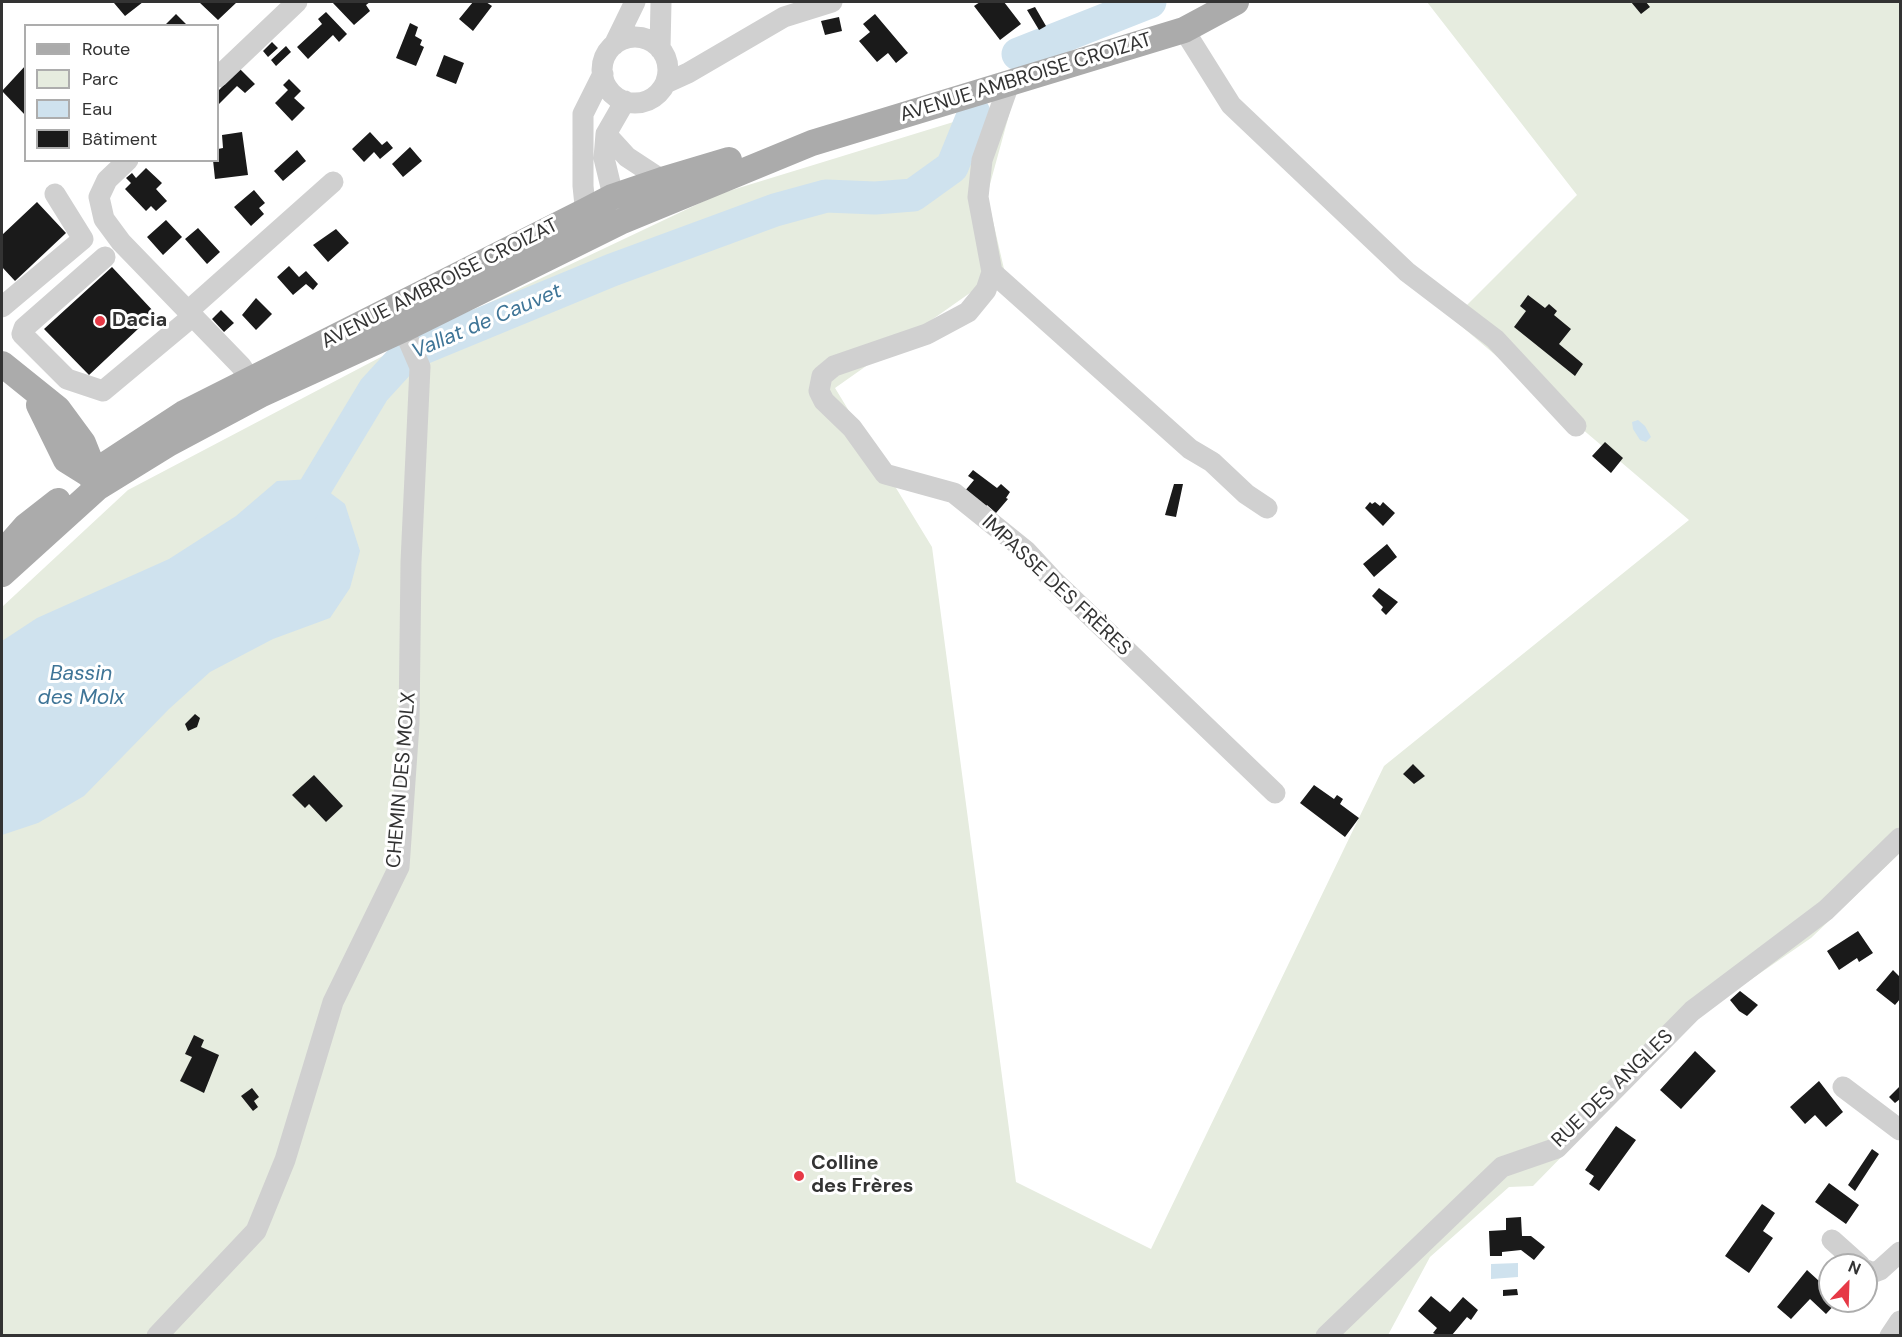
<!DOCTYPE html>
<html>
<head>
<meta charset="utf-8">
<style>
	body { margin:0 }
	#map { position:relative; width:1902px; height:1337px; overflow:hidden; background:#fff; font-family:"DM Sans",sans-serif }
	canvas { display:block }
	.frame { position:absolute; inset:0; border:3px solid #333; pointer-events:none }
	.legend { position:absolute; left:24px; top:24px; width:195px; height:138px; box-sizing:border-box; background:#fff; border:2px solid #adadad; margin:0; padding:8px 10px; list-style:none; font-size:18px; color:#333 }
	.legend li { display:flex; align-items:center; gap:12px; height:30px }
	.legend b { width:30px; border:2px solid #adadad }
	.north { position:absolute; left:1818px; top:1253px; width:60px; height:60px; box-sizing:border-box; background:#fff; border:2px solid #adadad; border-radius:50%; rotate:23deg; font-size:16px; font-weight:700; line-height:24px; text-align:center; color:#333 }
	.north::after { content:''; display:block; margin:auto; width:21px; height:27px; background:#e63946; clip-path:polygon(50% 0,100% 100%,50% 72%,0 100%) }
</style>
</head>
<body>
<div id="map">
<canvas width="1902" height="1337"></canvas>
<div class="frame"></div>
<ul class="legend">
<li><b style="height:8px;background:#ababab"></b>Route</li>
<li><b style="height:16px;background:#e6ecdf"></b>Parc</li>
<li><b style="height:16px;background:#cfe2ee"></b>Eau</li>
<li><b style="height:16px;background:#1a1a1a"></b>Bâtiment</li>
</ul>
<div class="north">N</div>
</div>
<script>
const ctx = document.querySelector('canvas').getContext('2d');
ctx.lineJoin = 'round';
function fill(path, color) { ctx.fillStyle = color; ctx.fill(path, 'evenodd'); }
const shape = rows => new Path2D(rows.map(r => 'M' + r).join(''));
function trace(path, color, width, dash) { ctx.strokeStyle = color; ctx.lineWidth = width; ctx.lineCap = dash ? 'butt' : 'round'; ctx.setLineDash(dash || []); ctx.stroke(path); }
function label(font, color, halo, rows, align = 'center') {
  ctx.font = font + ' "DM Sans",sans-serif'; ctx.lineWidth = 6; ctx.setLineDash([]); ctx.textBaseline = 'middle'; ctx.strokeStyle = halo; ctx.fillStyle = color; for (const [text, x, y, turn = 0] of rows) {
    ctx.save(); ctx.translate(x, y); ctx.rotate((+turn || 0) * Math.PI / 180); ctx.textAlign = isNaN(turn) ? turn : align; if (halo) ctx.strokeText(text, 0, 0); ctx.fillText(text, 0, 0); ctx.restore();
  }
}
fill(shape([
	[1427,2,1900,2,1900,853,1811,938,1701,1014,1533,1186,1509,1187,1430,1257,1388,1335,2,1336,2,607,128,490,436,328,719,194,1012,104,987,195,1004,269,835,388,932,547,1016,1182,1151,1249,1384,766,1689,520,1453,319,1577,195]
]), '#e6ecdf');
fill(shape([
	[1638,420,1645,426,1651,437,1646,442,1640,440,1633,429,1632,422],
	[312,479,345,504,360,551,350,588,330,618,273,639,210,672,169,709,84,796,38,823,2,835,2,641,37,618,169,559,236,516,277,481],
	[1518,1263,1518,1277,1491,1279,1491,1264]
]), '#cfe2ee');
trace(shape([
	[1018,54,1150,2],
	[295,521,374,390,406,355,612,270,775,210,826,196,875,198,913,195,952,167,974,113]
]), '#cfe2ee', 33);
fill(shape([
	[116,2,143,2,125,16,114,3],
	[199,2,237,2,218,20],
	[332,2,370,2,366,5,370,11,354,25],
	[473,2,486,2,492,6,473,31,459,19],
	[980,2,1004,2,1021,24,1000,40,974,6],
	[1631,2,1646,2,1650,7,1641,14],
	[1035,7,1046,26,1039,30,1027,10],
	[326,12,347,34,339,42,333,35,308,59,297,47,322,24,318,19],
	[176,14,188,26,164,26],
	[875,14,908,53,896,63,888,53,877,62,859,41,870,32,863,24],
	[839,17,842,31,825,35,821,21],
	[410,23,418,27,415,36,422,40,420,45,424,47,416,66,396,58],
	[272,42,278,48,268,57,263,51],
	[286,46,291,52,276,66,271,60],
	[444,55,464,63,456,84,436,76],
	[26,65,26,116,2,91],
	[240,69,255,84,245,93,237,86,218,105,218,91],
	[289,79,301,91,294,98,305,108,292,121,275,103,288,90,283,85],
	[242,132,248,175,215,179,213,160,218,160,218,149,223,148,222,135],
	[370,132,382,145,387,141,393,148,380,159,374,152,364,162,352,149],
	[410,147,422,161,403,177,392,164],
	[297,150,306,161,283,181,274,171],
	[146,168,162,183,156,189,167,201,156,211,151,206,146,211,125,189,131,183,126,178,132,173,136,178],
	[254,190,265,203,259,208,264,214,251,226,234,207],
	[37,202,66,233,15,281,2,267,2,235],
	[166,220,182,237,163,255,147,237],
	[198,228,220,252,207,264,185,239],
	[336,229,349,243,328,262,313,245],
	[289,266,299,277,306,271,318,284,313,290,306,284,293,295,277,277],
	[112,267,155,313,89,375,44,329],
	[1528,295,1545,308,1549,304,1557,311,1554,315,1571,329,1559,344,1583,364,1575,376,1514,327,1526,311,1520,306],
	[256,298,272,314,256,330,242,315],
	[221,310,234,323,224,332,212,319],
	[1605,442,1623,458,1611,473,1592,456],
	[973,470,997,488,1001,484,1010,492,1006,498,1008,499,996,513,987,505,984,509,964,492,974,480,968,476],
	[1174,484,1183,484,1176,517,1165,515],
	[1370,502,1372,504,1375,502,1380,506,1383,502,1395,513,1383,526,1365,508],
	[1387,544,1397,557,1374,577,1363,564],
	[1379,588,1398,602,1386,615,1381,610,1383,607,1372,596],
	[195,714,200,718,197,727,188,731,185,724],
	[1413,764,1425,776,1414,784,1403,774],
	[314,775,343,806,326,822,309,804,305,808,292,795],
	[1314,785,1334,799,1337,795,1343,799,1340,804,1359,818,1345,837,1300,803],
	[1858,931,1873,953,1859,962,1857,958,1839,970,1827,951],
	[1893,970,1900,977,1900,999,1895,1005,1876,990],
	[1740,991,1758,1005,1747,1016,1739,1011,1730,1000],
	[194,1035,204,1040,201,1047,219,1055,204,1093,180,1081,192,1057,185,1054],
	[1695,1051,1716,1071,1681,1109,1660,1090],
	[1819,1081,1843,1112,1826,1127,1815,1115,1805,1124,1790,1107],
	[1900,1086,1900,1099,1895,1103,1889,1097],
	[252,1088,259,1097,254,1101,258,1107,253,1111,241,1096],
	[1616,1126,1636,1140,1599,1191,1589,1184,1594,1176,1585,1170],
	[1872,1149,1879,1154,1855,1191,1848,1185],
	[1829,1183,1859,1205,1846,1224,1815,1202],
	[1762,1204,1775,1213,1763,1231,1773,1238,1749,1273,1725,1256],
	[1521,1217,1522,1236,1531,1236,1545,1247,1534,1260,1521,1250,1502,1252,1502,1256,1490,1256,1489,1231,1506,1230,1506,1218],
	[1807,1270,1819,1281,1823,1277,1830,1283,1830,1301,1838,1301,1826,1314,1810,1299,1791,1319,1777,1307],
	[1517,1289,1518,1295,1503,1296,1503,1290],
	[1431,1296,1450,1312,1463,1297,1478,1310,1471,1320,1467,1317,1452,1335,1437,1335,1433,1333,1437,1328,1418,1311]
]), '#1a1a1a');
trace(shape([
	[1184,30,1231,105,1407,272,1495,339,1576,426],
	'602 70a33 33 0 1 1 66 0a33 33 0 1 1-66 0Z',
	[614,45,635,2],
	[660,49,661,2],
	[218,77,297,2],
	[666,83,688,73,784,17,832,2],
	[1009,84,982,160,978,197,992,272,986,290,968,312,927,334,834,366,822,376,819,391,824,401,852,428,885,474,954,493,1026,551,1051,578,1275,793],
	[606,134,627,157,662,180],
	[128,160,107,180,99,197,104,219,121,242,241,366,258,392],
	[617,212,604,158,606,134,625,101],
	[587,225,583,186,583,114,603,74],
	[105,257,24,328,22,334,67,379,103,391,193,316],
	[992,272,1190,449,1212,462,1246,494,1267,508],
	[2,307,83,239,55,194],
	[188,311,333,182],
	[1843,1087,1900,1130],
	[1832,1240,1860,1265],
	[1866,1270,1872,1273,1880,1270,1900,1252],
	[157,1336,256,1231,285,1160,333,1002,399,867,409,724,411,562,420,367,398,316],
	[1326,1336,1502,1167,1557,1148,1692,1011,1826,910,1900,838],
	[1890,1336,1900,1321]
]), '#d0d0d0', 21);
trace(shape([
	[2,364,58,409,83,443,89,458,90,475,97,488],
	[39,405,66,460,90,475],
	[94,472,184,413,585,211,612,197,662,180,729,160],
	[2,553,26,526,58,501],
	[2,574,97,488,170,443,260,395,404,329,620,222,812,143,1184,30,1236,2]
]), '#ababab', 26);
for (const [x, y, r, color] of [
	[100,321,6,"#e63946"],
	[799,1176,6,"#e63946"]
]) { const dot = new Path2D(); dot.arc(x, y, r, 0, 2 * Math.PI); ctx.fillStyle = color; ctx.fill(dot); trace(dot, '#fff', 2); }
label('20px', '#333', '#fff', [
	["AVENUE AMBROISE CROIZAT",1026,78,-17],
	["AVENUE AMBROISE CROIZAT",440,284,-27],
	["IMPASSE DES FRÈRES",1056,586,43],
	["CHEMIN DES MOLX",402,780,-85],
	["RUE DES ANGLES",1613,1089,-44]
]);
label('bold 20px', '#333', '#fff', [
	["Dacia",112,321],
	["Colline",811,1164],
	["des Frères",811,1187]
], 'left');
label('italic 21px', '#3f7597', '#fff', [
	["Vallat de Cauvet",487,322,-23],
	["Bassin",81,674],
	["des Molx",81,698]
]);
</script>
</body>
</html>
